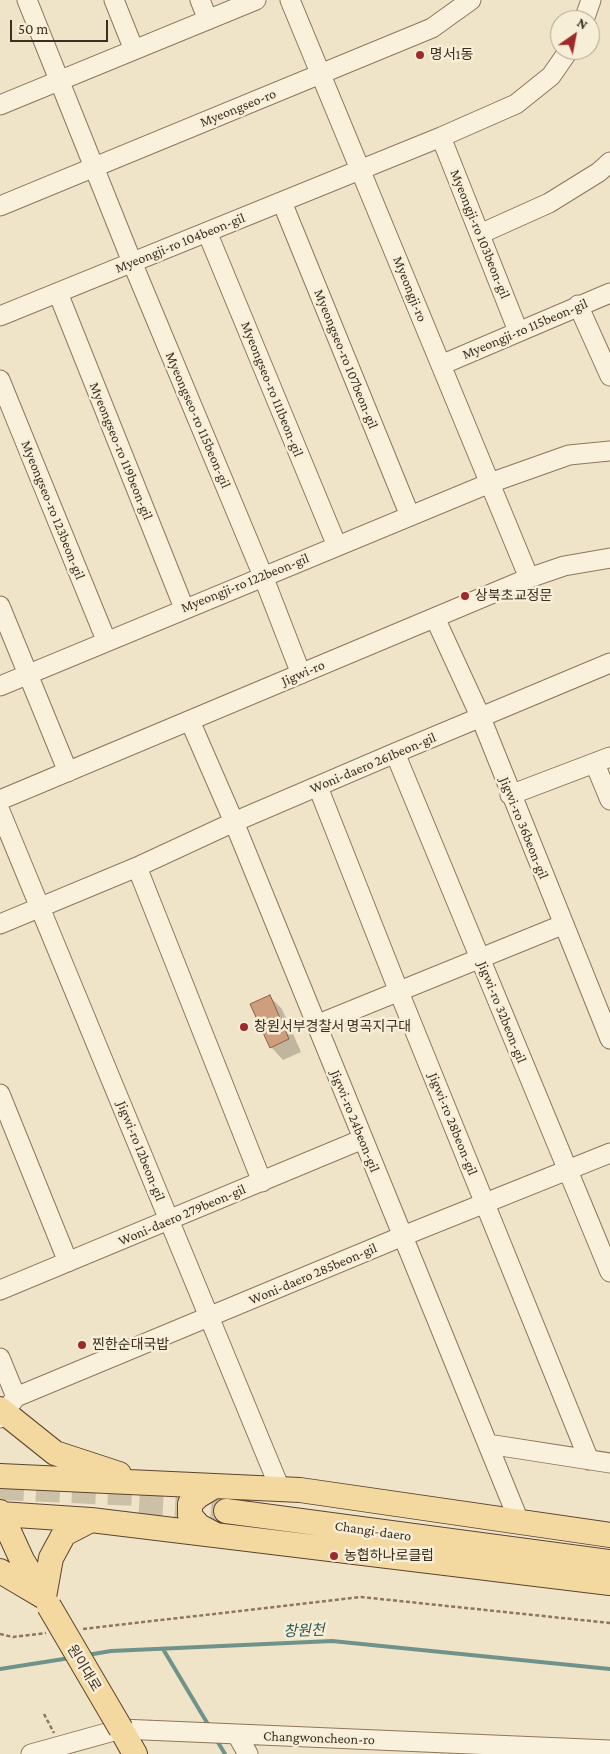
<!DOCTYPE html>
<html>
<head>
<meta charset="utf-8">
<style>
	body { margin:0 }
	#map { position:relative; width:610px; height:1754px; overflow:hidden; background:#f0e4c8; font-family:"Crimson Pro",serif }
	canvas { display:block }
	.north { position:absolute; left:550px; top:10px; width:50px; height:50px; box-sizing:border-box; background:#f7eed8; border:1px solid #ada18e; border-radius:50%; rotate:33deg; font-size:14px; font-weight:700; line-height:20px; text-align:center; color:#3d2e20 }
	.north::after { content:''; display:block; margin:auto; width:18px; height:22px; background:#9e2a2b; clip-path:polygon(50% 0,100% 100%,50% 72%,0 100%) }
	.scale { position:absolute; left:10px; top:20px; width:98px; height:22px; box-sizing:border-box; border:2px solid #3d2e20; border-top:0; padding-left:6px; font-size:15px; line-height:18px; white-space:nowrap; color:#3d2e20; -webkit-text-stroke:4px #f7eed8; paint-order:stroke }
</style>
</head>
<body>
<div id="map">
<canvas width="610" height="1754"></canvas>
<div class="north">N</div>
<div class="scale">50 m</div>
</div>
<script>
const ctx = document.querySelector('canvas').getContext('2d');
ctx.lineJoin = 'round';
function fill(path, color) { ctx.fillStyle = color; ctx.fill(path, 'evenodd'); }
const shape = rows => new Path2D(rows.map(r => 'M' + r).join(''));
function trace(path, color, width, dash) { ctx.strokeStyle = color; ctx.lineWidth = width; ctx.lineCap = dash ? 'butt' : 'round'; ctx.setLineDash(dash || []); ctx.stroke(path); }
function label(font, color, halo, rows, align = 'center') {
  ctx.font = font + ' "Crimson Pro","Noto Sans KR",serif'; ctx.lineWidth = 5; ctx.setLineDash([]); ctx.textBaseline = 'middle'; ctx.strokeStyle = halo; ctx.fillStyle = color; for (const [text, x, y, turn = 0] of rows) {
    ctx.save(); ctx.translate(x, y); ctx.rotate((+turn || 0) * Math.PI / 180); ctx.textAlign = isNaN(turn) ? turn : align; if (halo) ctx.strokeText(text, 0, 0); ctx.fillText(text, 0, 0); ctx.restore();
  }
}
fill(shape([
	[270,997,282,1009,301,1052,283,1060,271,1047]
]), '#0003');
trace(shape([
	[163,1649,209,1726],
	[87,1655,111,1651,332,1641,610,1669],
	[0,1669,70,1658],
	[216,1739,225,1754]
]), '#6f938a', 4);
const building = shape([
	[270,995,289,1039,270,1048,250,1004,270,995]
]);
fill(building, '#cf9f7d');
trace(building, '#8d5f41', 1);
trace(shape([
	[0,1488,161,1495],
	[139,1506,226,1511]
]), '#ccc0a6', 24, [24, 12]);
const minor = shape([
	[27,0,132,262,263,576,301,674],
	[114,0,134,50],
	[200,0,208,20],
	[290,0,529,578],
	[584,20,591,0],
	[0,105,256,0],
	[441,137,518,331],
	[282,202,410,516],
	[0,206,432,28,471,0],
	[207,232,337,546],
	[480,234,549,203,599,172,610,162],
	[58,293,184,608],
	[578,305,610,376],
	[0,316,441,137,516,104,551,76,569,50],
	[441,365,610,293],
	[0,380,106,640],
	[0,606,68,772],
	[435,618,481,718,610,1039],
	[0,686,490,483,569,455,610,451],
	[190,721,234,822,519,1521],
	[395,753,610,1272],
	[595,764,610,800],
	[318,787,399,992,589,1460],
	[510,795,610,757],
	[0,800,529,578,564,566,610,558],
	[0,811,281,1491],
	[137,867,262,1182],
	[0,924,137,867,234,822,395,753,610,663],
	[316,1025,562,925],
	[0,1094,68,1262],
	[0,1290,363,1139],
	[0,1358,16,1397],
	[0,1418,16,1397,403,1236,610,1153],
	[488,1444,610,1463],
	[237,1735,248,1754],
	[31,1754,121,1729,610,1750]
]);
const major = shape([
	[0,1409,55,1453,119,1474],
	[0,1476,300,1490,610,1535],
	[213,1487,198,1496,190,1504,190,1516,199,1526,214,1534],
	[226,1511,610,1562],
	[0,1512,22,1560,44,1596],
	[0,1514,91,1520,610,1583],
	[0,1571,44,1597,51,1558,64,1534,91,1520],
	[121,1729,135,1754]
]);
trace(minor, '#8d765c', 21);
trace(major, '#5b4430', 26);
trace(shape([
	[83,1629,361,1597,610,1623],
	[0,1634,13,1637,46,1633],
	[44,1714,54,1733]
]), '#8d765c', 2.5, [4, 2.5]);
trace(minor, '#faf1dc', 19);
trace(major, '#f3d9a0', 24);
const majorBridge = shape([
	[49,1606,121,1729]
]);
trace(majorBridge, '#5b4430', 26, []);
trace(majorBridge, '#f3d9a0', 24);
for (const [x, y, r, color] of [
	[420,55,5,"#9e2a2b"],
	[465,596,5,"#9e2a2b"],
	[244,1027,5,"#9e2a2b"],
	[82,1345,5,"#9e2a2b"],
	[334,1556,5,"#9e2a2b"]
]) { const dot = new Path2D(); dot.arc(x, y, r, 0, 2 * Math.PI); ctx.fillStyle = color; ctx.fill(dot); trace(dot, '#f7eed8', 2); }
label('14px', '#3d2e20', '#f7eed8', [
	["명서1동",430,55],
	["상북초교정문",475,596],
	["창원서부경찰서 명곡지구대",254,1027],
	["찐한순대국밥",92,1345],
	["농협하나로클럽",344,1556]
], 'left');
label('14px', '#3d2e20', '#f7eed8', [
	["Myeongseo-ro",238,108,-22],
	["Myeongji-ro 103beon-gil",480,234,68],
	["Myeongji-ro 104beon-gil",180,243,-22],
	["Myeongji-ro",410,289,68],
	["Myeongji-ro 115beon-gil",525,329,-23],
	["Myeongseo-ro 107beon-gil",346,359,68],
	["Myeongseo-ro 111beon-gil",272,389,68],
	["Myeongseo-ro 115beon-gil",198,420,67],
	["Myeongseo-ro 119beon-gil",121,451,68],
	["Myeongseo-ro 123beon-gil",53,510,68],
	["Myeongji-ro 122beon-gil",245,583,-22],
	["Jigwi-ro",303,673,-23],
	["Woni-daero 261beon-gil",373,763,-23],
	["Jigwi-ro 36beon-gil",524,828,68],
	["Jigwi-ro 32beon-gil",502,1012,68],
	["Jigwi-ro 24beon-gil",355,1121,68],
	["Jigwi-ro 28beon-gil",453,1124,68],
	["Jigwi-ro 12beon-gil",141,1151,68],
	["Woni-daero 279beon-gil",182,1215,-23],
	["Woni-daero 285beon-gil",313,1274,-23],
	["Changi-daero",373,1531,8],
	["원이대로",84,1668,59],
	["Changwoncheon-ro",319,1738,2]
]);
label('italic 15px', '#2f5d5a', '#f7eed8', [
	["창원천",304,1631,-2]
]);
</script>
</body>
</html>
